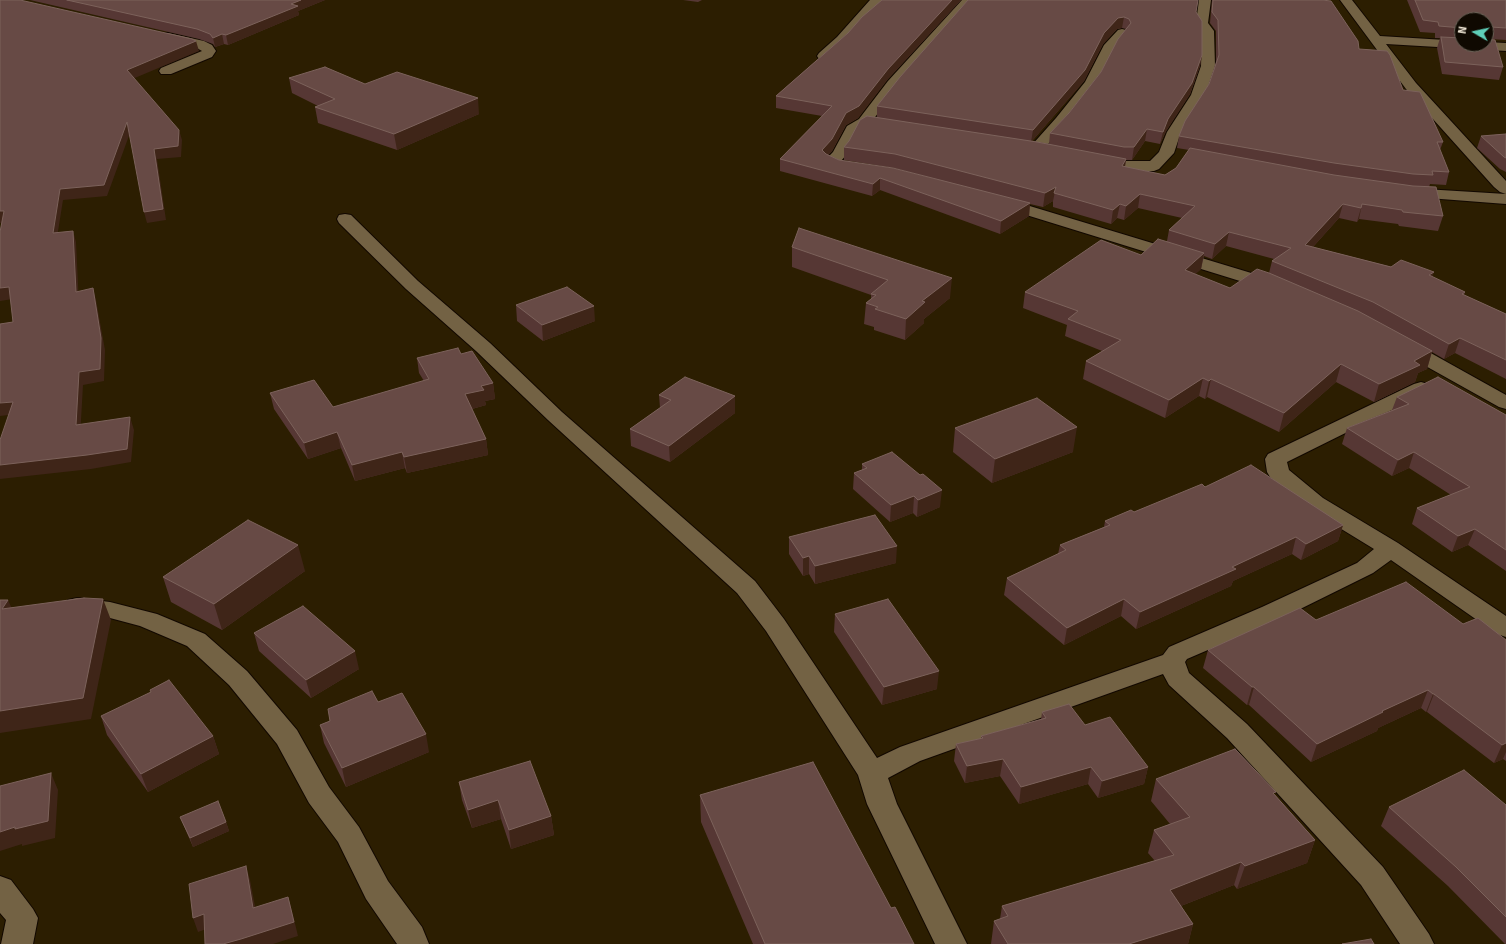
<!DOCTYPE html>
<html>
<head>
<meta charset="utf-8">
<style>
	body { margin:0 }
	#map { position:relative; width:1506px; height:944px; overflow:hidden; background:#2c1e01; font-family:Signika,sans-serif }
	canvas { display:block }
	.north { position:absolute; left:1454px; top:12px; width:40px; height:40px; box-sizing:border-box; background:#0f0901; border:1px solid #686155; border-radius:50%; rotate:279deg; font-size:11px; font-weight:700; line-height:16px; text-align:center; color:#ede4d3 }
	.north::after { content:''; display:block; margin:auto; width:14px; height:18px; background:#5eceb8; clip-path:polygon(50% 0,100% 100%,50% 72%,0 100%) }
</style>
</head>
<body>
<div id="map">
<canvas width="1506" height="944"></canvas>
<div class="north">N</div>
</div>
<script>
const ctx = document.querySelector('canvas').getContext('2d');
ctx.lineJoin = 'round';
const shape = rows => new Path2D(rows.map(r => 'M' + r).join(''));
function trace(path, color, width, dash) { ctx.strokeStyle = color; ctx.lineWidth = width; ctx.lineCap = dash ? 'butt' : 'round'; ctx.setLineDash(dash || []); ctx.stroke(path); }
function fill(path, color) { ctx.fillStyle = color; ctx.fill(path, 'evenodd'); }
const minor = shape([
	[870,0,882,0,847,43,829,59,819,59,817,56,819,53,837,37,870,0],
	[962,0,975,0,898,87,869,125,858,132,847,154,841,161,860,165,862,168,860,171,854,173,839,171,826,165,823,162,833,152,847,126,859,119,888,81,962,0],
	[1199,0,1211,0,1208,23,1214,31,1215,66,1205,95,1181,132,1174,153,1159,169,1154,171,1122,171,1090,164,1087,161,1090,158,1095,156,1122,161,1150,161,1159,152,1167,132,1191,95,1201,66,1202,31,1196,23,1199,0],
	[1340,0,1352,0,1380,36,1462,41,1462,44,1486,44,1486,42,1506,43,1506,51,1386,44,1416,83,1506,181,1506,194,1500,192,1494,187,1406,89,1340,0],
	[1122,29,1126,30,1128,33,1115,49,1096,86,1066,124,1041,152,1036,154,1031,152,1028,149,1031,146,1056,118,1085,82,1104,45,1118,30,1122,29],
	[168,33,204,41,212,45,216,51,212,57,171,74,161,74,159,71,161,68,202,51,195,47,163,40,162,37,163,34,168,33],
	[1408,188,1506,194,1506,204,1402,196,1400,193,1402,190,1408,188],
	[1000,197,1281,282,1284,286,1281,290,1275,291,1269,290,994,205,992,202,994,199,1000,197],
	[345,214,351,215,418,281,490,343,562,412,755,581,784,619,877,758,900,747,1163,655,1169,647,1262,607,1357,563,1374,549,1307,508,1270,477,1267,472,1265,459,1268,454,1414,384,1421,382,1428,384,1431,388,1428,392,1287,462,1289,470,1323,498,1398,543,1506,616,1506,637,1497,634,1391,560,1373,573,1280,619,1187,659,1185,662,1189,673,1247,724,1383,867,1429,934,1434,944,1400,944,1361,885,1227,738,1169,685,1163,674,920,761,888,778,897,804,967,944,935,944,867,804,858,775,766,631,737,593,548,420,476,351,406,289,339,223,337,219,339,215,345,214],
	[1404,340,1411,342,1506,395,1506,409,1499,407,1397,350,1394,346,1397,342,1404,340],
	[77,598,110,602,157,614,205,634,247,671,297,730,329,787,359,827,388,881,422,927,429,944,397,944,366,899,338,842,309,803,277,744,229,685,187,646,140,626,110,618,68,612,65,606,68,600,77,598],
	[0,876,11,880,33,909,38,918,33,944,1,944,6,920,0,913,0,876]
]);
trace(minor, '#120800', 2);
fill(minor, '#736244');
fill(shape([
	[30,0,325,0,298,11,299,15,228,45,224,44,215,47,213,44,199,39],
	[683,0,702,0,698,2],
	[882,0,961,0,887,80,858,118,846,125,832,151,828,155,839,160,950,183,894,168,844,160,844,147,877,117,877,106,968,0,1196,12,1202,55,1200,66,1190,94,1166,131,1160,144,1145,141,1132,160,1126,160,1125,167,1165,175,1176,168,1189,150,1177,148,1179,136,1209,84,1216,62,1216,31,1210,23,1212,0,1322,0,1359,49,1403,90,1443,142,1440,150,1449,172,1446,185,1430,184,1429,187,1443,216,1438,231,1399,226,1398,224,1359,219,1357,222,1339,218,1313,247,1432,277,1465,292,1464,295,1506,314,1506,379,1455,353,1444,359,1432,352,1427,369,1418,373,1415,382,1374,402,1336,382,1279,432,1207,397,1205,399,1199,396,1165,418,1083,379,1086,361,1102,351,1065,336,1067,325,1023,308,1025,292,1141,255,1167,241,1169,230,1182,218,1138,208,1124,220,1117,218,1111,224,1053,207,1053,201,1043,207,1030,204,1029,216,1000,234,880,190,872,196,780,171,780,159,822,116,776,108,776,96,848,33],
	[1122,28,1126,29,1101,72,1069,113,1050,133,1049,144,1032,141,1084,81,1103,44,1117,29],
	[1226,246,1274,259,1272,261,1269,273,1230,288,1195,274,1201,269,1204,256,1212,259],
	[1407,0,1506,0,1506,40,1489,39,1503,67,1499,80,1442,74,1437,48,1440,38,1435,38,1435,33,1420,32],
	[1462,20,1486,20,1486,44,1462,44],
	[289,78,365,84,479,114,397,150,318,123,315,107,318,106,292,93],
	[1506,134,1506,172,1500,169,1477,148,1481,136],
	[792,247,950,298,924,319,924,323,905,340,874,330,874,327,864,324,866,303,871,299,871,295,792,267],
	[516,305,595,321,543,341,517,321],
	[461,354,493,383,495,399,485,401,486,405,472,409,486,439,488,455,407,473,405,468,355,481,341,448,308,459,274,409,270,393,333,407,424,381,419,373,417,358],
	[659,395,735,396,735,413,670,462,631,446,630,429,660,408],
	[1397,397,1506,415,1506,571,1468,545,1452,552,1412,524,1417,508,1451,495,1409,468,1392,476,1342,444,1347,428,1392,410],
	[955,428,1073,452,992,483,953,452],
	[862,464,940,507,917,517,913,513,890,522,853,489,854,473,862,470],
	[1205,487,1343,525,1338,541,1301,560,1292,554,1233,581,1231,586,1136,629,1121,616,1064,645,1004,595,1007,578,1058,554,1060,545,1104,527,1105,521,1134,512],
	[789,537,896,563,815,584,809,574,803,576,789,554],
	[305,571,222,630,171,602,163,577],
	[835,614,937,689,882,705,834,632],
	[1316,620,1463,624,1506,640,1506,761,1503,759,1494,763,1427,712,1426,712,1421,708,1378,728,1377,731,1311,762,1249,705,1247,705,1203,668,1208,650],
	[254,633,359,669,311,698,259,651],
	[378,702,429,752,346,787,324,743,320,725],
	[1042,712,1085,725,1148,767,1144,784,1098,798,1088,784,1019,804,1000,776,965,783,954,761,956,744,981,739,981,736,1041,720],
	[101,716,213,736,219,754,148,792,107,735],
	[1156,779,1275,795,1315,840,1307,863,1237,889,1234,885,1181,906,1193,924,1188,944,991,944,994,921,1000,919,1002,906,1155,861,1148,853,1154,830,1170,824,1151,801],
	[459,782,551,816,554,835,511,849,501,819,472,828,462,800],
	[700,795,891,908,914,944,753,944,701,822],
	[1506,805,1506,944,1505,944,1448,886,1381,826,1389,807],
	[180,817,226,822,229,831,193,847,184,826]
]), '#563734');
fill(shape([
	[301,0,325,0,298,11,299,15,228,45,226,35,291,4],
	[952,0,961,0,887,80,858,118,846,125,832,151,822,162,822,150,846,113],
	[1124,17,1122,28,1117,29,1103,44,1084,81,1031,142,1033,130,1104,33,1118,18],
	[1489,29,1492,29,1488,41,1486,41,1486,38],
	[222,34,224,44,215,47,213,38],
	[196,41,199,51,130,80,127,70],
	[1202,55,1200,66,1190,94,1166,131,1160,144,1163,132,1168,119],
	[478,98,479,114,397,150,394,134],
	[127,122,130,133,107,196,63,200,56,244,53,233,60,189],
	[1147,129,1145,141,1132,160,1134,147],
	[179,130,182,140,181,157,157,159,166,220,147,223,144,212,154,149],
	[1126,159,1124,172,1122,166],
	[880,178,880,190,872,196,873,184],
	[1056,187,1053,201,1043,207,1045,193],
	[1140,194,1138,208,1124,220,1126,206],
	[1030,203,1029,216,1000,234,1001,221],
	[1120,204,1117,218,1111,224,1113,210],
	[1343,204,1339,218,1302,259,1305,245],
	[1362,204,1359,219,1357,222,1361,208],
	[0,211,4,211,8,222,0,223],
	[73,231,76,242,79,304,76,292],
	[1229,232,1226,246,1212,259,1215,244],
	[1204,253,1201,269,1182,287,1185,270],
	[1434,272,1429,287,1429,275],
	[952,278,950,298,924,319,924,323,905,340,906,319,922,301],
	[9,287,13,299,0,301,0,288],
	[93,288,96,300,105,350,104,381,83,385,80,438,76,425,79,372],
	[594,306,595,321,543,341,542,325],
	[1460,338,1455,353,1444,359,1449,344],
	[1432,351,1427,369,1418,373,1415,382,1374,402,1379,384,1414,361],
	[1341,364,1336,382,1279,432,1284,413],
	[1203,378,1199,396,1165,418,1169,400],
	[1211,379,1207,397,1205,399,1209,381],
	[493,383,495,399,485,401,486,405,468,410,465,394,481,386],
	[735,396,735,413,670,462,669,446],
	[13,402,17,414,0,416,0,403],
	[130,417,134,430,131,462,91,469,0,479,0,465],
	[1077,427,1073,452,992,483,995,459],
	[337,432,341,448,308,459,304,443],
	[486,439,488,455,407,473,404,457],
	[402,452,405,468,355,481,352,465],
	[1414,452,1409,468,1392,476,1398,460],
	[942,490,940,507,917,517,918,500],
	[914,496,913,513,890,522,891,505],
	[1343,525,1338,541,1301,560,1306,544],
	[1475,529,1468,545,1452,552,1458,536],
	[1296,537,1292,554,1233,581,1231,586,1136,629,1140,612,1232,567],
	[298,545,305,571,222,630,214,604],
	[897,546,896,563,815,584,815,566],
	[809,556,809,574,803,576,803,558],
	[103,599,111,620,91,719,0,733,0,711],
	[1124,599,1121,616,1064,645,1067,628],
	[8,600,17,620,2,609],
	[355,651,359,669,311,698,306,680],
	[939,671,937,689,882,705,884,687],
	[1252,687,1254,687,1249,705,1247,705],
	[1428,690,1421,708,1378,728,1377,731,1311,762,1317,744,1382,711],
	[1433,694,1434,694,1427,712,1426,712],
	[426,734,429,752,346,787,342,768],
	[213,736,219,754,148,792,141,774],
	[1506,743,1506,752,1503,759,1494,763,1502,745],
	[1003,759,1000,776,965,783,967,766],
	[1091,767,1088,784,1019,804,1021,787],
	[1148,767,1144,784,1098,798,1102,781],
	[51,773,58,790,55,838,22,846,22,844,0,851,0,832,15,827],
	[498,800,501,819,472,828,468,810],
	[551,816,554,835,511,849,509,830],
	[226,822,229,831,193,847,190,838],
	[1315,840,1307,863,1237,889,1245,866],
	[1241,862,1234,885,1163,913,1170,890],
	[246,866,250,880,258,922,253,908],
	[288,897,292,911,298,936,273,944,223,944],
	[204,914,209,928,198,932,193,918],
	[1193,924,1188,944,1129,944]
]), '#3f2518');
const building = shape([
	[0,0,20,0,192,39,196,41,127,70,179,130,178,146,154,149,163,209,144,212,127,122,104,185,60,189,53,233,73,231,76,292,93,288,101,338,100,369,79,372,76,425,130,417,127,449,87,455,0,465,0,440,13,402,0,403,0,324,13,322,9,287,0,288,0,232,4,211,0,211,0,0],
	[67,0,301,0,291,4,298,6,226,35,222,34,213,38,210,34,197,29,67,0],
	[882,0,952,0,888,69,859,106,846,113,832,139,822,150,826,154,839,160,893,168,1030,203,1001,221,880,178,873,184,780,159,832,106,776,96,848,33,862,17,882,0],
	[968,0,1198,0,1196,12,1202,21,1202,55,1192,83,1168,119,1163,132,1147,129,1134,147,1124,147,1050,133,1069,113,1101,72,1118,39,1131,23,1129,19,1124,17,1118,18,1104,33,1085,70,1033,130,877,106,900,77,968,0],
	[1213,0,1322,0,1331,1,1358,41,1359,49,1387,51,1390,55,1403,90,1420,92,1443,142,1437,142,1449,172,1432,171,1433,175,1413,174,1334,163,1179,136,1185,121,1209,84,1219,55,1218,20,1212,12,1213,0],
	[1415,0,1506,0,1506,28,1491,27,1492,29,1489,29,1488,31,1486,31,1486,20,1462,20,1462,28,1439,26,1438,22,1423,20,1415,0],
	[1441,37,1462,38,1462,44,1486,44,1486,39,1495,40,1503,67,1445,62,1441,37],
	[325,67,365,84,397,72,478,98,394,134,315,107,335,99,289,78,325,67],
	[867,116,1037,142,1126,159,1122,166,1165,175,1176,168,1190,148,1334,175,1413,186,1436,187,1443,216,1403,212,1402,210,1362,204,1361,208,1343,204,1305,245,1391,267,1401,260,1434,272,1429,275,1465,292,1462,294,1506,314,1506,360,1460,338,1449,344,1373,302,1272,261,1291,248,1229,232,1215,244,1169,230,1195,206,1140,194,1126,206,1120,204,1113,210,1054,193,1056,187,1045,193,895,154,844,147,849,141,860,120,867,116],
	[1506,134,1506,158,1504,157,1481,136,1506,134],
	[799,228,952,278,922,301,925,302,906,319,875,309,878,307,866,303,876,295,871,294,888,280,792,247,799,228],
	[1158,239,1204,253,1185,270,1230,288,1257,269,1269,273,1358,311,1432,351,1414,361,1420,365,1379,384,1341,364,1284,413,1211,379,1209,381,1203,378,1169,400,1086,361,1121,340,1068,319,1078,311,1025,292,1101,240,1141,255,1158,239],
	[567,287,594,306,542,325,516,305,567,287],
	[458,348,461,354,472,351,493,383,481,386,484,390,465,394,486,439,404,457,402,452,352,465,337,432,304,443,270,393,314,380,333,407,429,379,417,358,458,348],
	[685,377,735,396,669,446,630,429,671,400,659,395,685,377],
	[1438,377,1506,415,1506,550,1475,529,1458,536,1417,508,1470,487,1414,452,1398,460,1347,428,1409,404,1397,397,1438,377],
	[1037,398,1077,427,995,459,955,428,1037,398],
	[892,452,920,475,923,474,942,490,918,500,914,496,891,505,854,473,867,468,862,464,892,452],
	[1251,465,1343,525,1306,544,1296,537,1232,567,1236,569,1140,612,1124,599,1067,628,1007,578,1066,550,1060,545,1110,525,1105,521,1131,510,1134,512,1202,484,1205,487,1251,465],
	[875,515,897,546,815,566,809,556,803,558,789,537,875,515],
	[248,520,298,545,214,604,163,577,248,520],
	[1406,582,1463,624,1478,618,1506,640,1506,743,1502,745,1434,694,1433,694,1428,690,1382,711,1383,712,1317,744,1254,687,1252,687,1208,650,1300,608,1316,620,1406,582],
	[84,598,103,599,83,698,0,711,0,600,8,600,2,609,84,598],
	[888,599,939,671,884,687,835,614,888,599],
	[303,606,355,651,306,680,254,633,303,606],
	[169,680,213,736,141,774,101,716,151,692,150,690,169,680],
	[372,691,378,702,402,693,426,734,342,768,320,725,330,721,328,709,372,691],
	[1069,704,1085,725,1110,717,1148,767,1102,781,1091,767,1021,787,1003,759,967,766,956,744,983,738,981,736,1046,718,1042,712,1069,704],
	[1235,749,1276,792,1273,793,1315,840,1245,866,1241,862,1170,890,1193,924,1129,944,1008,944,994,921,1008,916,1002,906,1174,855,1154,830,1190,817,1156,779,1235,749],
	[530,761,551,816,509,830,498,800,468,810,459,782,530,761],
	[813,762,891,908,895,907,914,944,765,944,700,795,813,762],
	[1464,770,1506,805,1506,917,1456,867,1389,807,1464,770],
	[51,773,48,821,15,829,15,827,0,832,0,786,51,773],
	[218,801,226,822,190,838,180,817,218,801],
	[246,866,253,908,288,897,294,922,241,939,223,944,205,944,204,914,193,918,189,884,246,866],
	[1371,939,1374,944,1342,944,1371,939]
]);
fill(building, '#674a45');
trace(building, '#7c625b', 1);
</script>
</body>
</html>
